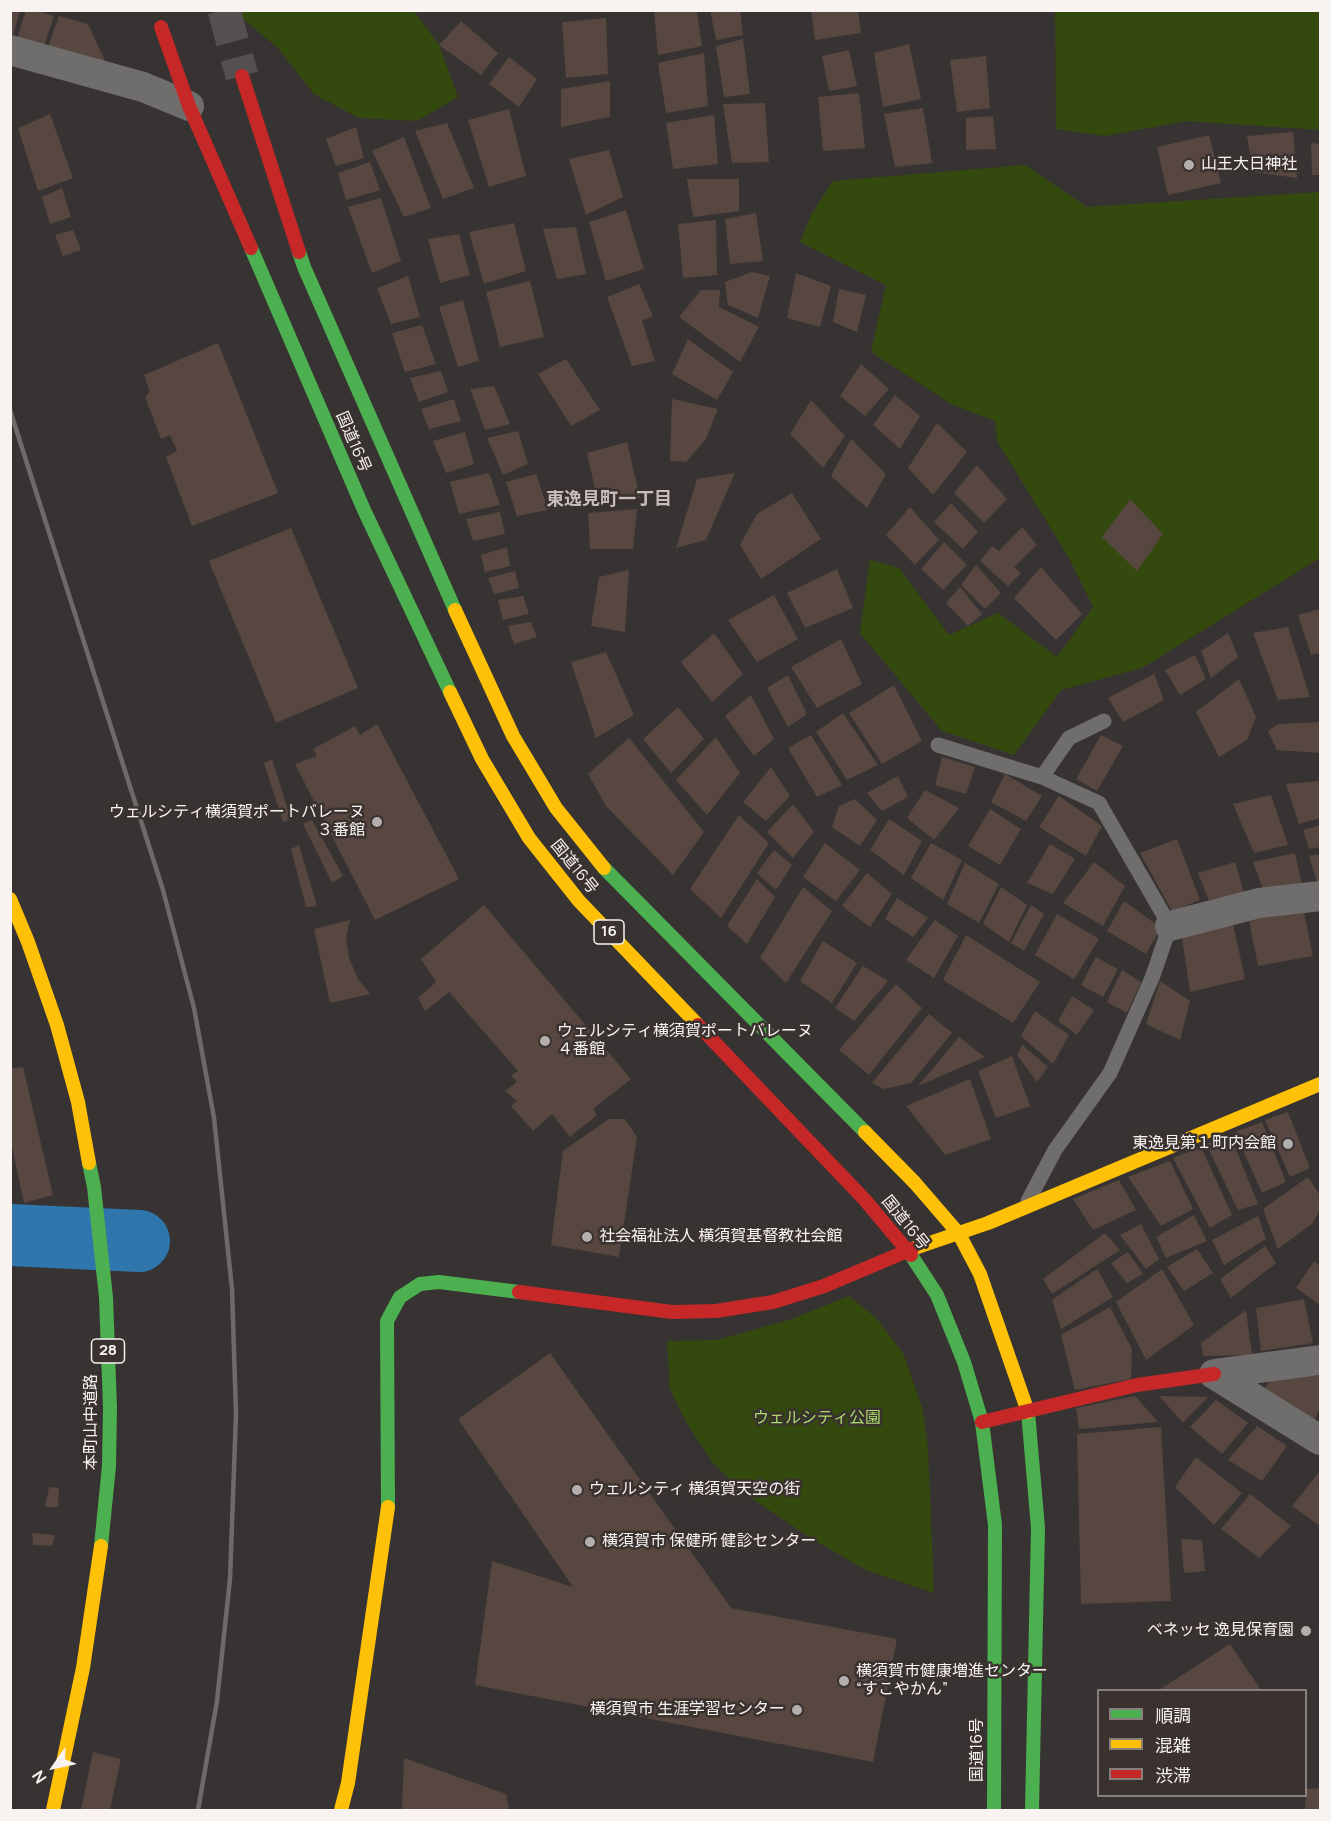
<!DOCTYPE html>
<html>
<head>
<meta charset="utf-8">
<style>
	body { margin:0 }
	#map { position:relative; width:1331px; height:1821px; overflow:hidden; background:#373332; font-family:Manrope,"Noto Sans JP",sans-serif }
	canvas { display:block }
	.frame { position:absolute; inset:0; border:12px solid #f8f2f1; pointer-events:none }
	.legend { position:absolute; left:1097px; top:1689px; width:210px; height:108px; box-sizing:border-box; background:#3a322f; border:2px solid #867f7d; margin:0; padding:8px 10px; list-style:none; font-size:18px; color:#f8f2f1 }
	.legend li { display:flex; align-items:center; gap:12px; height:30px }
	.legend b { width:30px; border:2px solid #867f7d }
	.north { position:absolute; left:24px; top:1737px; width:60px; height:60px; -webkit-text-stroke:4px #3a322f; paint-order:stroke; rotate:236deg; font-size:16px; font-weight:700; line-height:24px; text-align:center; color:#f8f2f1 }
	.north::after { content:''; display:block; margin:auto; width:21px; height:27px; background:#f8f2f1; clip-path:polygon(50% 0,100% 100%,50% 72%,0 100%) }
</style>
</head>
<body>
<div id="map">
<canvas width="1331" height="1821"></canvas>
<div class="frame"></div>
<ul class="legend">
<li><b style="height:8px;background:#4caf50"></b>順調</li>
<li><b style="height:8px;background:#ffc107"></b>混雑</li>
<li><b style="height:8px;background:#c62828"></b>渋滞</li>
</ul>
<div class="north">N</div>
</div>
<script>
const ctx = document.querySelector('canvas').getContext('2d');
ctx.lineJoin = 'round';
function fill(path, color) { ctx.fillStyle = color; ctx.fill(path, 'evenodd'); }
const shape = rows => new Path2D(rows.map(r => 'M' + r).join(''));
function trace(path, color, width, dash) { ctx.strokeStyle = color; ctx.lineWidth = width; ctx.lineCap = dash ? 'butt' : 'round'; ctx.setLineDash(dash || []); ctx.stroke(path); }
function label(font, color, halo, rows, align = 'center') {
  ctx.font = font + ' Manrope,"Noto Sans JP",sans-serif'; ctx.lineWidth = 5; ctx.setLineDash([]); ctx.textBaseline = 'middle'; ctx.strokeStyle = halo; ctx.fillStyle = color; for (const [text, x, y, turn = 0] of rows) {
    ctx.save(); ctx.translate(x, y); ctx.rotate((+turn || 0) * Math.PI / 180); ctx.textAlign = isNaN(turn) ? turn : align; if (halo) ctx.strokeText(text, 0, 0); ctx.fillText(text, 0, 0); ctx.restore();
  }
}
fill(shape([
	[206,11,414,11,439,45,458,97,417,121,359,118,314,94,278,48,242,18],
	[1055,11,1320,11,1320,130,1186,121,1105,136,1056,129],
	[1025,165,1087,207,1320,192,1320,558,1142,668,1061,690,1014,755,942,731,860,633,870,560,899,568,949,635,998,613,1057,657,1093,607,1069,558,997,441,995,421,951,404,871,352,886,285,800,242,811,215,833,181],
	[849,1296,876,1318,903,1353,923,1410,928,1448,934,1593,866,1570,809,1537,742,1492,713,1463,686,1422,670,1389,667,1341,717,1340,792,1319]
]), '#34490e');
trace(shape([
	[10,1235,139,1241]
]), '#2f76ad', 62);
fill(shape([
	[10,10,20,10,11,43,10,43],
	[26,10,35,10,54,16,44,46,17,39],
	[710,10,740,10,743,35,716,40],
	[811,10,858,10,861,33,815,40],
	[654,11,697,11,702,46,658,55],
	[59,16,88,24,106,63,44,58],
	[606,18,608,74,566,78,562,22],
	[461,21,498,53,481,75,439,45],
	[743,39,750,94,724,97,716,46],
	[909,44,921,99,883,107,874,53],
	[849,50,857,86,829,91,822,56],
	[704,53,708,106,666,113,658,63],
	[986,56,990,108,957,112,950,60],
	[509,57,537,79,519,107,489,84],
	[610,81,610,117,561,127,561,89],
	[859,93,865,148,823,151,818,97],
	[765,103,769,162,732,163,723,104],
	[923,108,932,163,895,167,884,114],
	[509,109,526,176,489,187,468,120],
	[50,114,73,178,38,191,18,128],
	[714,115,718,164,673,169,666,123],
	[993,116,996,149,966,150,966,118],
	[447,123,474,188,443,199,415,131],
	[356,127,364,158,336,166,326,139],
	[1293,132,1297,178,1253,172,1247,136],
	[1209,135,1221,183,1168,195,1157,147],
	[404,137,431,208,404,217,372,151],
	[1311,143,1320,144,1320,175,1312,175],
	[609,150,623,197,586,215,569,159],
	[370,162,380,190,346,200,338,173],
	[687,179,739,179,739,211,693,217],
	[62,188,71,217,50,224,42,197],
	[381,198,401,261,372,273,348,207],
	[626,210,644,269,606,281,589,222],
	[756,213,763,261,730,264,725,219],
	[716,220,717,275,683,278,678,224],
	[514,223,526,271,484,284,469,232],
	[576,227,586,274,557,279,543,229],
	[73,230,81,250,63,256,55,235],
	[459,234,470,275,440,283,428,239],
	[752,272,770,276,758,318,728,305,725,282],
	[796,273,831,286,820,327,787,318],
	[408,276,420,317,391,324,377,288],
	[530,281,544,337,500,347,486,292],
	[639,284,653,316,642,321,655,361,632,366,607,297],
	[839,289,866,295,857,332,833,322],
	[701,290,720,290,719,307,759,327,740,362,679,317],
	[463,300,479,361,458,367,439,307],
	[422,325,436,364,405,372,392,333],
	[688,339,733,372,717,400,672,374],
	[218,343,278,493,192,526,166,457,177,451,170,435,161,439,145,397,150,392,144,375],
	[566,359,600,410,571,426,538,374],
	[861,364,889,389,865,416,840,396],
	[441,371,448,392,419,402,410,378],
	[494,386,510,424,485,430,470,389],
	[895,395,920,416,900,449,873,425],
	[454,399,461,421,429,429,421,409],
	[672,399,718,409,706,439,686,462,670,461],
	[811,400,845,436,823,468,790,434],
	[937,423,967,452,933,495,908,468],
	[518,431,528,464,503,475,487,438],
	[465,432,474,464,446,473,433,441],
	[851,439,886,474,867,508,831,476],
	[627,442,640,498,598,503,587,453],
	[977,465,1007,499,984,523,954,493],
	[489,473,500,505,459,514,450,482],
	[735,473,706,540,676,548,697,479],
	[536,474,548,510,517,516,506,482],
	[792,493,821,539,761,579,740,545,757,514],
	[1130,499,1163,534,1137,571,1102,537],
	[951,503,978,532,963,549,934,522],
	[910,507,939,540,915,565,886,535],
	[637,509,633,549,590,549,588,513],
	[500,512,505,534,473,541,466,519],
	[1022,527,1037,545,1014,567,1021,573,1008,586,980,561,992,546,999,551],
	[291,528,358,688,276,723,209,561],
	[944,542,967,565,943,590,921,569],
	[507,547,510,566,485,572,481,555],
	[976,565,1001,593,985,609,961,585],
	[1041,567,1082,614,1056,640,1014,598],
	[837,569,853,608,805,628,787,593],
	[629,570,625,632,591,626,599,577],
	[515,571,519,588,494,594,488,578],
	[960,587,982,614,968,626,946,603],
	[774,595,798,639,757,662,728,620],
	[523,596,529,614,503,620,498,600],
	[1320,609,1320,653,1311,655,1298,615],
	[531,622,537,637,514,644,508,626],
	[1288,627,1310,697,1278,700,1253,633],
	[714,633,743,674,712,702,681,662],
	[1228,633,1238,657,1211,678,1201,651],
	[841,639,862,684,817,708,791,667],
	[606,652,634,715,596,738,571,662],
	[1195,655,1206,679,1180,695,1165,670],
	[1154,674,1164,700,1123,722,1108,698],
	[788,675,807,714,788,727,767,688],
	[1239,679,1256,717,1247,740,1219,757,1196,712],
	[894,685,922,741,882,764,849,713],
	[751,695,774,739,754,756,725,716],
	[678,707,704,739,671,773,643,739],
	[843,713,878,765,847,780,816,732],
	[1320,722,1320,753,1277,750,1268,731,1278,724],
	[377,724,459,879,375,920,295,764,317,756,313,749,355,726,360,735],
	[811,735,842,785,817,797,788,748],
	[1101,735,1123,746,1097,791,1076,779],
	[716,737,740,773,707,815,676,780],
	[629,738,704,832,673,875,606,806,588,774],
	[942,757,975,767,966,794,935,785],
	[272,759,291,819,283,822,264,763],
	[771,767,790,796,766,821,743,802],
	[1005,774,1042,796,1026,821,991,802],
	[898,776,908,797,882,811,867,793],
	[1320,781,1320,818,1299,824,1286,784],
	[925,790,959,808,934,840,907,818],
	[1271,795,1288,845,1254,853,1233,804],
	[1059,796,1102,826,1086,856,1039,827],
	[855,799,877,820,860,846,832,827,839,806],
	[793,804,814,832,793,858,767,832],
	[990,809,1021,829,1000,865,968,846],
	[739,815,769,843,721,918,690,889],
	[889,819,922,841,904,875,870,850],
	[312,820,343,876,332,883,303,824],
	[1320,825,1320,847,1309,849,1303,830],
	[1177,839,1200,900,1172,911,1140,853],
	[825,843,860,870,836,901,803,877],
	[931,843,962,860,943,900,911,878],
	[1050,844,1075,859,1053,894,1027,883],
	[299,845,317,906,306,907,291,849],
	[774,850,792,865,776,890,757,873],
	[1295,853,1302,885,1264,891,1253,862],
	[1320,854,1320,885,1318,885,1309,856],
	[1094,862,1125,886,1103,926,1063,903],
	[1235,862,1245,896,1210,903,1198,873],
	[965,863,999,884,979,923,947,904],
	[867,873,892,894,870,927,842,906],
	[757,879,775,897,747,944,727,926],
	[803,887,832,911,786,983,760,958],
	[1001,887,1027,905,1009,942,983,924],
	[897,898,928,918,913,937,885,919],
	[1124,901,1161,928,1146,954,1107,931],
	[484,905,631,1079,593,1109,597,1115,570,1137,552,1114,533,1131,511,1106,517,1101,505,1091,517,1082,511,1075,518,1071,449,992,425,1011,418,998,436,982,421,959],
	[1031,905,1044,914,1024,951,1011,943],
	[1303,908,1313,956,1258,966,1248,915],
	[1057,914,1099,939,1074,979,1035,955],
	[1232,919,1245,979,1190,992,1181,932],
	[350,920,346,937,349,958,358,979,370,994,330,1003,314,929],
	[935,920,958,936,934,978,906,960],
	[966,935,1040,982,1013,1023,943,980],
	[823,941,857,963,832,1003,800,981],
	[1096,957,1118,969,1103,997,1081,985],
	[863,966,888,981,854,1021,835,1008],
	[1122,970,1141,982,1127,1013,1107,1002],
	[1160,981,1190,1001,1180,1040,1146,1024],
	[896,984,922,1008,869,1075,839,1050],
	[1072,996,1094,1010,1077,1035,1058,1021],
	[1035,1011,1069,1035,1053,1064,1021,1036],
	[929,1014,952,1033,911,1083,884,1089,872,1083],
	[959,1037,985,1057,918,1086],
	[1022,1045,1048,1067,1037,1082,1017,1055],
	[1012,1056,1030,1106,996,1118,978,1071],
	[23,1067,53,1195,24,1203,10,1137,10,1069],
	[970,1079,991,1139,945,1155,906,1106],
	[1288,1112,1310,1168,1290,1177,1265,1120],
	[609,1119,625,1119,637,1137,619,1257,551,1245,563,1151],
	[1262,1122,1286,1182,1262,1193,1235,1132],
	[1230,1135,1258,1204,1238,1210,1206,1144],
	[1201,1147,1232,1215,1210,1228,1173,1158],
	[1170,1161,1193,1209,1161,1226,1128,1177],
	[1308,1177,1320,1195,1320,1210,1312,1224,1278,1249,1263,1209],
	[1119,1180,1136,1210,1093,1230,1073,1199],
	[1194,1215,1207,1241,1166,1258,1156,1237],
	[1258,1216,1266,1239,1224,1265,1212,1240],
	[1141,1224,1159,1259,1146,1269,1120,1235],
	[1105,1233,1120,1250,1052,1294,1043,1279],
	[1265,1246,1276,1263,1231,1298,1220,1279],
	[1197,1249,1213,1273,1184,1291,1167,1267],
	[1128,1252,1143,1274,1127,1283,1111,1263],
	[1314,1261,1320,1266,1320,1305,1296,1288],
	[1097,1269,1113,1297,1061,1329,1052,1300],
	[1162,1269,1194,1325,1146,1360,1116,1302],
	[1304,1299,1313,1343,1261,1351,1256,1308],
	[1110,1307,1132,1349,1131,1379,1075,1390,1061,1335],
	[1246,1310,1252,1355,1203,1356,1201,1343],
	[550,1353,731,1608,897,1639,873,1762,475,1685,492,1561,573,1587,458,1419],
	[1275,1372,1320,1376,1320,1409,1314,1420,1263,1391],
	[1135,1396,1158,1422,1079,1429,1076,1408],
	[1159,1396,1208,1397,1183,1423],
	[1216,1400,1248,1423,1222,1454,1190,1427],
	[1257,1426,1287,1446,1262,1481,1228,1460],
	[1161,1427,1171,1601,1081,1604,1077,1434],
	[1196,1457,1242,1493,1214,1525,1175,1487],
	[1320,1471,1320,1526,1292,1506],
	[49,1487,59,1488,58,1507,45,1507],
	[1250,1494,1291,1526,1259,1558,1221,1529],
	[32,1533,55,1535,52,1546,33,1545],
	[1181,1539,1202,1540,1205,1571,1184,1573],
	[1230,1644,1261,1690,1159,1690],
	[93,1752,121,1759,110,1810,81,1810],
	[404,1758,506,1794,509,1810,402,1810],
	[1320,1788,1320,1810,1305,1810,1306,1789]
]), '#574740');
trace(shape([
	[224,10,242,76]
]), '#54504f', 33, [33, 16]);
trace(shape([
	[938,745,1042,777,1099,803,1170,926,1152,978,1110,1073,1055,1150,1028,1201],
	[1042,777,1069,738,1104,721]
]), '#6f6e6d', 15);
trace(shape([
	[10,50,143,87,189,106],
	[1170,926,1259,903,1320,896],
	[1214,1374,1320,1440],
	[1214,1374,1320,1360]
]), '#6f6e6d', 30);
trace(shape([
	[251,248,364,510,450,692],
	[299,252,304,267,455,610],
	[604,868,865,1132],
	[89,1163,94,1187,106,1297,110,1408,109,1466,101,1546],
	[911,1255,937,1295,964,1362,982,1422,995,1525,994,1810],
	[1028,1412,1038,1528,1032,1810],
	[388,1507,387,1321,400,1297,420,1284,439,1282,519,1292]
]), '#4caf50', 14);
trace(shape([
	[455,610,513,736,556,808,604,868],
	[450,692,482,759,529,838,579,901,698,1025],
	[10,899,28,942,57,1025,78,1102,89,1163],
	[865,1132,915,1183,959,1234,980,1274,1028,1412],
	[912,1249,988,1223,1320,1084],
	[53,1810,83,1668,101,1546],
	[341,1810,348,1783,388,1507]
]), '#ffc107', 14);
trace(shape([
	[161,27,189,106,251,248],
	[242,76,299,252],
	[698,1025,865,1200,911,1255],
	[519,1292,672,1312,716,1311,773,1302,824,1286,912,1249],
	[982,1422,1137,1385,1214,1374]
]), '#c62828', 14);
trace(shape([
	[10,410,163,890,194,1008,214,1118,232,1289,236,1414,230,1579,217,1701,198,1810]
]), '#6e6a69', 4.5);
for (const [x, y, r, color] of [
	[1189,165,6,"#b4afae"],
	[377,822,6,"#b4afae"],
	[545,1041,6,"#b4afae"],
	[1288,1144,6,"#b4afae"],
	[587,1237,6,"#b4afae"],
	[577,1490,6,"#b4afae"],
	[590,1542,6,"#b4afae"],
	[1306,1631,6,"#b4afae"],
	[844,1681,6,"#b4afae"],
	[797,1710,6,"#b4afae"]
]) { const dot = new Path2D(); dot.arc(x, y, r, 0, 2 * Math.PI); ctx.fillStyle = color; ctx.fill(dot); trace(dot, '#3a322f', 2); }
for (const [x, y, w] of [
	[609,932,30],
	[108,1351,33]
]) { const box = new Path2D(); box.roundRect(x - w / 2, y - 12, w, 24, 4.5); ctx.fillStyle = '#3a322f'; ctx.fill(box); trace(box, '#f8f2f1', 1.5); }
label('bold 15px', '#f8f2f1', null, [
	["16",609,932],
	["28",108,1351]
]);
label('16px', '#f8f2f1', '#3a322f', [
	["山王大日神社",1201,165],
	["ウェルシティ横須賀ポートバレーヌ",365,813,"right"],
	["３番館",365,831,"right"],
	["ウェルシティ横須賀ポートバレーヌ",557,1032],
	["４番館",557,1050],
	["東逸見第１町内会館",1276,1144,"right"],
	["社会福祉法人 横須賀基督教社会館",599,1237],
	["ウェルシティ 横須賀天空の街",589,1490],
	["横須賀市 保健所 健診センター",602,1542],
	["ベネッセ 逸見保育園",1294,1631,"right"],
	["横須賀市健康増進センター",856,1672],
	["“すこやかん”",856,1690],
	["横須賀市 生涯学習センター",785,1710,"right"]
], 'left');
label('16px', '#f8f2f1', '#3a322f', [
	["国道16号",353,442,67],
	["国道16号",574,867,51],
	["国道16号",905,1223,51],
	["本町山中道路",92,1422,-90],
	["国道16号",978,1750,-90]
]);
label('16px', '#aada6a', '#3a322f', [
	["ウェルシティ公園",817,1419]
]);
label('bold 18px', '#c7bdb9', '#3a322f', [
	["東逸見町一丁目",609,500]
]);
</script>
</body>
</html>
